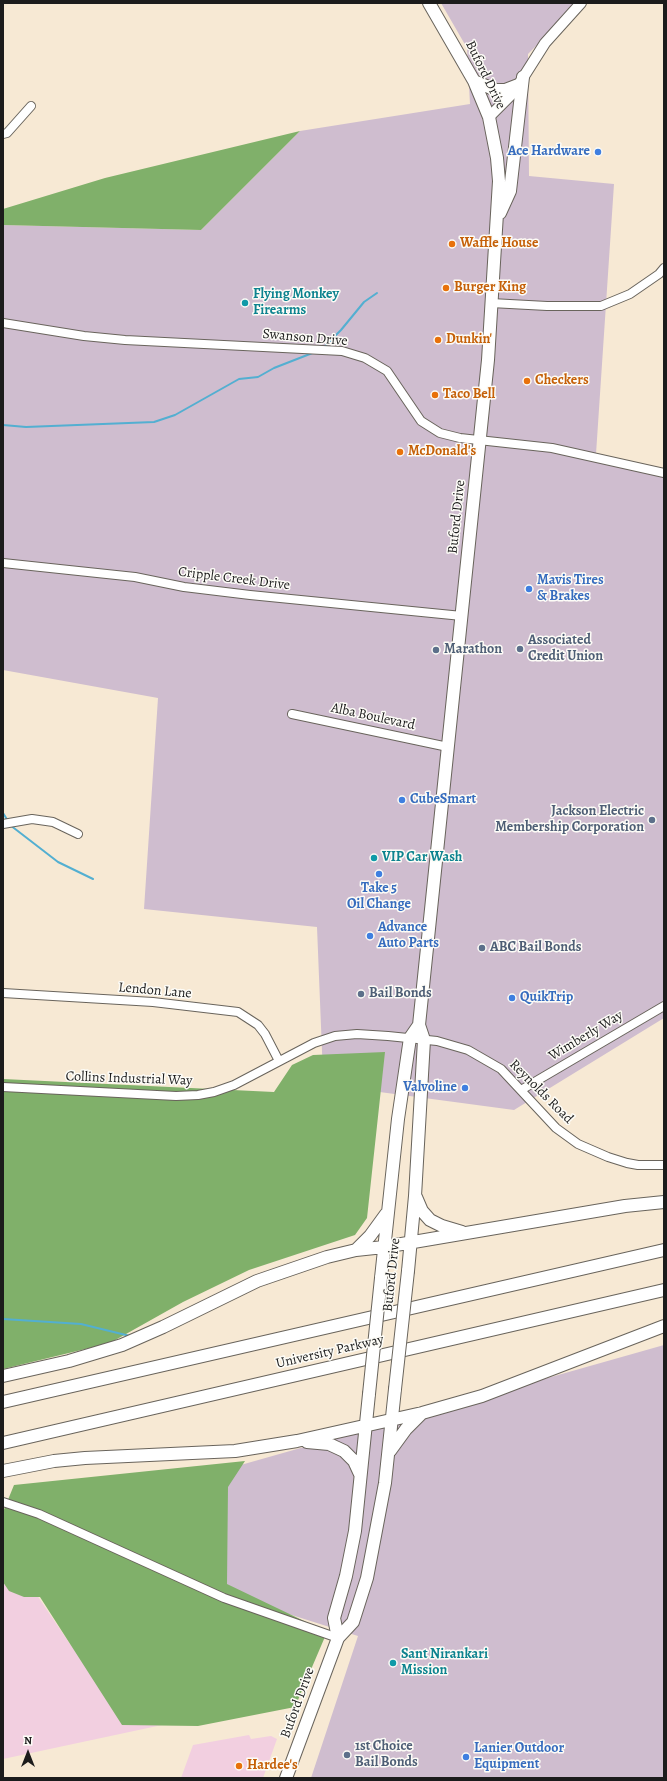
<!DOCTYPE html>
<html>
<head>
<meta charset="utf-8">
<style>
	body { margin:0 }
	#map { position:relative; width:667px; height:1781px; overflow:hidden; background:#f7e9d4; font-family:Alegreya,serif }
	canvas { display:block }
	.frame { position:absolute; inset:0; border:4px solid #1c1c1c; pointer-events:none }
	.north { position:absolute; left:8px; top:1733px; width:40px; height:40px; -webkit-text-stroke:3px #fdfcf7; paint-order:stroke; rotate:0deg; font-size:11px; font-weight:700; line-height:16px; text-align:center; color:#1c1c1c }
	.north::after { content:''; display:block; margin:auto; width:14px; height:18px; background:#1c1c1c; clip-path:polygon(50% 0,100% 100%,50% 72%,0 100%) }
</style>
</head>
<body>
<div id="map">
<canvas width="667" height="1781"></canvas>
<div class="frame"></div>
<div class="north">N</div>
</div>
<script>
const ctx = document.querySelector('canvas').getContext('2d');
ctx.lineJoin = 'round';
function fill(path, color) { ctx.fillStyle = color; ctx.fill(path, 'evenodd'); }
const shape = rows => new Path2D(rows.map(r => 'M' + r).join(''));
function trace(path, color, width, dash) { ctx.strokeStyle = color; ctx.lineWidth = width; ctx.lineCap = dash ? 'butt' : 'round'; ctx.setLineDash(dash || []); ctx.stroke(path); }
function label(font, color, halo, rows, align = 'center') {
  ctx.font = font + ' Alegreya,serif'; ctx.lineWidth = 3; ctx.setLineDash([]); ctx.textBaseline = 'middle'; ctx.strokeStyle = halo; ctx.fillStyle = color; for (const [text, x, y, turn = 0] of rows) {
    ctx.save(); ctx.translate(x, y); ctx.rotate((+turn || 0) * Math.PI / 180); ctx.textAlign = isNaN(turn) ? turn : align; if (halo) ctx.strokeText(text, 0, 0); ctx.fillText(text, 0, 0); ctx.restore();
  }
}
fill(shape([
	[3,1545,70,1644,190,1719,3,1759],
	[249,1735,251,1739,271,1736,277,1739,263,1778,181,1778,193,1745]
]), '#f2cfe0');
fill(shape([
	[441,3,574,3,576,6,528,54,529,176,614,184,596,454,664,471,664,1018,514,1110,320,1084,323,1076,317,927,144,909,158,698,3,670,3,225,201,230,300,131,470,104,467,48],
	[664,1345,664,1778,311,1778,358,1636,222,1593,216,1472]
]), '#cfbdcf');
fill(shape([
	[300,131,201,230,3,225,3,209,105,178],
	[385,1052,367,1218,355,1235,249,1270,183,1302,110,1343,3,1369,3,1079,274,1092,292,1065,313,1055],
	[245,1461,228,1487,227,1584,327,1632,295,1707,198,1726,122,1725,40,1597,24,1597,9,1591,3,1582,3,1512,14,1485]
]), '#80b06a');
trace(shape([
	[324,347,341,330,364,302,377,293],
	[3,425,26,427,154,422,175,415,239,379,258,377,274,368,315,352],
	[3,813,8,821],
	[10,825,58,862,93,879],
	[3,1319,81,1324,130,1336]
]), '#53afd1', 2);
const minor = shape([
	[3,134,7,133,31,106],
	[491,303,547,306,601,306,630,294,659,274,664,268],
	[3,323,84,336,125,340,342,351,365,358,387,371,421,421,440,433,460,438,552,448,664,473],
	[3,563,135,577,184,587,250,595,462,616],
	[292,714,448,747],
	[3,824,32,819,53,822,78,834],
	[3,993,153,1002,238,1012,258,1025,265,1034,279,1061],
	[3,1087,176,1096,198,1095,214,1092,234,1085,314,1043,335,1036,357,1034,388,1036,437,1041,468,1050,501,1069,556,1128,578,1144,608,1157,627,1163,638,1165,664,1165],
	[521,1090,664,1006],
	[3,1502,39,1514,224,1598,338,1638]
]);
const major = shape([
	[489,117,514,92,545,43,581,3]
]);
const highway = shape([
	[474,81,496,90,505,90,518,85],
	[500,213,510,191,523,77],
	[416,1197,422,1211,430,1220,442,1226,462,1232],
	[356,1250,370,1236,386,1214],
	[408,1271,415,1196,424,1040,419,1025,488,360,499,181,497,158,489,117,474,81,429,3],
	[381,1278,398,1119,410,1038,419,1025],
	[3,1376,69,1361,122,1345,163,1327,257,1281,327,1257,356,1250,384,1247,625,1206,664,1202],
	[3,1402,664,1250],
	[307,1442,329,1444,344,1451,354,1461,360,1474],
	[3,1443,664,1290],
	[390,1451,406,1429,422,1413],
	[3,1471,54,1461,85,1458,235,1451,297,1441,422,1413,482,1396,664,1326],
	[338,1638,334,1618,346,1576,355,1531,369,1394],
	[286,1778,338,1638,353,1622,367,1578,385,1483,395,1389]
]);
trace(minor, '#69645c', 10);
trace(major, '#69645c', 12);
trace(highway, '#69645c', 14);
trace(minor, '#fff', 8);
trace(major, '#fff', 10);
trace(highway, '#fff', 12);
const highwayBridge = shape([
	[395,1389,408,1271],
	[369,1394,381,1278]
]);
trace(highwayBridge, '#69645c', 14, []);
trace(highwayBridge, '#fff', 12);
for (const [x, y, r, color] of [
	[598,152,4,"#3f7fe0"],
	[452,244,4,"#e8710a"],
	[446,288,4,"#e8710a"],
	[245,303,4,"#0f9aa8"],
	[438,340,4,"#e8710a"],
	[527,381,4,"#e8710a"],
	[435,395,4,"#e8710a"],
	[400,452,4,"#e8710a"],
	[529,589,4,"#3f7fe0"],
	[520,649,4,"#5c6f8a"],
	[436,650,4,"#5c6f8a"],
	[402,800,4,"#3f7fe0"],
	[652,820,4,"#5c6f8a"],
	[374,858,4,"#0f9aa8"],
	[379,874,4,"#3f7fe0"],
	[370,936,4,"#3f7fe0"],
	[482,948,4,"#5c6f8a"],
	[361,994,4,"#5c6f8a"],
	[512,998,4,"#3f7fe0"],
	[465,1088,4,"#3f7fe0"],
	[393,1663,4,"#0f9aa8"],
	[347,1755,4,"#5c6f8a"],
	[466,1757,4,"#3f7fe0"],
	[239,1766,4,"#e8710a"]
]) { const dot = new Path2D(); dot.arc(x, y, r, 0, 2 * Math.PI); ctx.fillStyle = color; ctx.fill(dot); trace(dot, '#fdfcf7', 1.5); }
label('14px', '#1c1c1c', '#fdfcf7', [
	["Buford Drive",485,75,64],
	["Swanson Drive",305,338,5],
	["Buford Drive",457,517,-84],
	["Cripple Creek Drive",234,579,7],
	["Alba Boulevard",373,717,12],
	["Lendon Lane",155,991,5],
	["Wimberly Way",586,1036,-31],
	["Collins Industrial Way",129,1079,2],
	["Reynolds Road",541,1092,45],
	["Buford Drive",392,1275,-84],
	["University Parkway",330,1352,-13],
	["Buford Drive",298,1703,-70]
]);
label('bold 14px', '#366cbe', '#fdfcf7', [
	["Ace Hardware",590,152,"right"],
	["Mavis Tires",537,581],
	["& Brakes",537,597],
	["CubeSmart",410,800],
	["Take 5",379,889,"center"],
	["Oil Change",379,905,"center"],
	["Advance",378,928],
	["Auto Parts",378,944],
	["QuikTrip",520,998],
	["Valvoline",457,1088,"right"],
	["Lanier Outdoor",474,1749],
	["Equipment",474,1765]
], 'left');
label('bold 14px', '#c56008', '#fdfcf7', [
	["Waffle House",460,244],
	["Burger King",454,288],
	["Dunkin'",446,340],
	["Checkers",535,381],
	["Taco Bell",443,395],
	["McDonald's",408,452],
	["Hardee's",247,1766]
], 'left');
label('bold 14px', '#0d838f', '#fdfcf7', [
	["Flying Monkey",253,295],
	["Firearms",253,311],
	["VIP Car Wash",382,858],
	["Sant Nirankari",401,1655],
	["Mission",401,1671]
], 'left');
label('bold 14px', '#4e5e75', '#fdfcf7', [
	["Associated",528,641],
	["Credit Union",528,657],
	["Marathon",444,650],
	["Jackson Electric",644,812,"right"],
	["Membership Corporation",644,828,"right"],
	["ABC Bail Bonds",490,948],
	["Bail Bonds",369,994],
	["1st Choice",355,1747],
	["Bail Bonds",355,1763]
], 'left');
</script>
</body>
</html>
